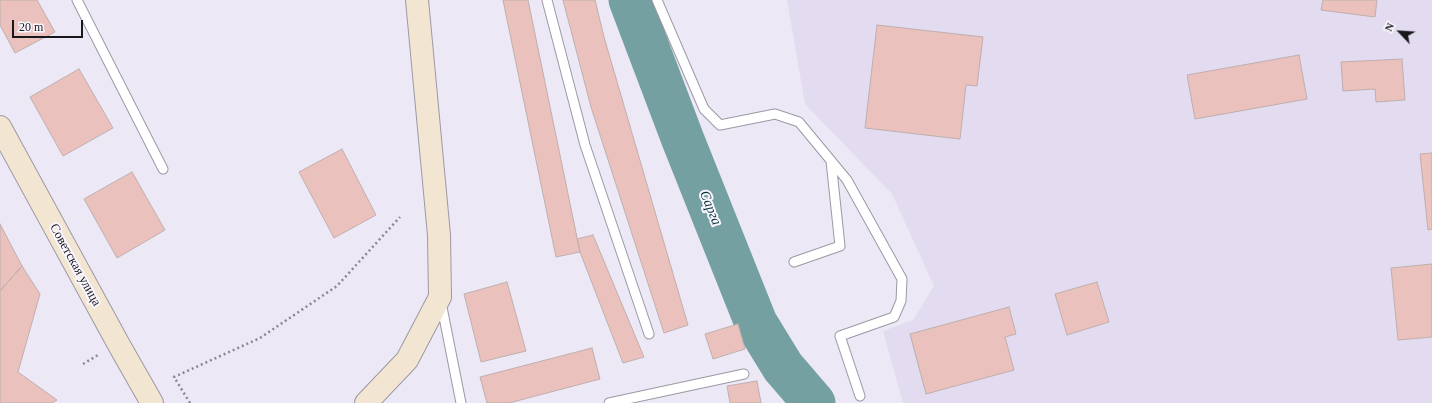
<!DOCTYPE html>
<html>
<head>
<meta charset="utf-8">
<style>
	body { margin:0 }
	#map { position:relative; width:1432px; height:403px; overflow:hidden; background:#ece8f5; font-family:Georgia,serif }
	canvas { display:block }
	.north { position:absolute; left:1380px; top:12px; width:40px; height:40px; -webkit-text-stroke:3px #f9f6fe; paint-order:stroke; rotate:295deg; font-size:11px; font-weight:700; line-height:16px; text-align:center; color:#19171c }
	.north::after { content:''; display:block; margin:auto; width:14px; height:18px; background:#19171c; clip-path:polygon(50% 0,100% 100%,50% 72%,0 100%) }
	.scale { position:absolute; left:12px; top:20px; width:71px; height:18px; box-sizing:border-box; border:2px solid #19171c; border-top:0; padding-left:5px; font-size:12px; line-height:14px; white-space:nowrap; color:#19171c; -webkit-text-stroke:3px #f9f6fe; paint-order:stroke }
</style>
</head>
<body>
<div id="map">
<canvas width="1432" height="403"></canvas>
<div class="north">N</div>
<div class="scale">20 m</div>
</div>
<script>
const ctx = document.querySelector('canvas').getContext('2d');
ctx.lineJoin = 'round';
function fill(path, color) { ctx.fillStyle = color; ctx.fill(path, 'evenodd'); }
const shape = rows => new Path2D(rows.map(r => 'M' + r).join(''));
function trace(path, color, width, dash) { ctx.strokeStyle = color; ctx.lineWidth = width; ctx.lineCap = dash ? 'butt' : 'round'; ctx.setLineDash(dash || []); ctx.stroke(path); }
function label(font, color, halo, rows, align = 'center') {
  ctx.font = font + ' Georgia,serif'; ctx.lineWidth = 4; ctx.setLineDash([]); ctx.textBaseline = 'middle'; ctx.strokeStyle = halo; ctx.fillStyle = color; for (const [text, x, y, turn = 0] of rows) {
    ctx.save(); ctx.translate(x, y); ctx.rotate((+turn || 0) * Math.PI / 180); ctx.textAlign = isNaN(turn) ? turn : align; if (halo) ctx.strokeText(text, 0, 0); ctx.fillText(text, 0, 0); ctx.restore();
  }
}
fill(shape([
	[787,0,1432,0,1432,403,903,403,883,331,913,320,934,286,892,194,805,104]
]), '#e3dcf0');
trace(shape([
	[630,0,683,140,756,323,783,367,814,403]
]), '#74a0a2', 43);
const building = shape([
	[0,0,37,0,55,32,15,53,0,25,0,0],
	[503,0,528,0,580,252,556,257,503,0],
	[563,0,595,0,604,37,688,325,664,333,591,107,563,0],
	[1323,0,1377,0,1375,17,1321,10,1323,0],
	[877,25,983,37,977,86,966,85,960,139,865,128,877,25],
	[1299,55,1307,99,1195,119,1187,75,1299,55],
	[1402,59,1405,100,1376,102,1375,89,1343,91,1341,62,1402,59],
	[79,69,113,128,63,156,30,97,79,69],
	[342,149,376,215,334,238,299,172,342,149],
	[1432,153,1432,229,1428,230,1420,154,1432,153],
	[132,172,165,230,117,258,84,199,132,172],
	[0,224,22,266,0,291,0,224],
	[593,235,644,357,623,363,580,252,577,239,593,235],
	[1432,264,1432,337,1398,340,1391,268,1432,264],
	[22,266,40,294,18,372,57,400,52,403,0,403,0,291,22,266],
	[507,282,526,351,481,362,464,294,507,282],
	[1097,282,1109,322,1067,335,1055,294,1097,282],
	[1009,307,1016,334,1005,337,1014,370,926,394,910,334,1009,307],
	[738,324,745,349,713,359,705,334,738,324],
	[592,348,600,379,509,403,487,403,480,377,592,348],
	[757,381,761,403,730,403,727,386,757,381]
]);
fill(building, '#eac1bd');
trace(building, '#bfafae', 1);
const lane = shape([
	[77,0,163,169],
	[547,0,585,145,649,334],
	[657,0,704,109,720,125,775,114,799,122,847,180,902,279,901,301,894,317,840,336,860,396],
	[794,262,840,246,831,161],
	[441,302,461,403],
	[609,403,744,374]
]);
const secondary = shape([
	[0,127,119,345,152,403],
	[366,403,407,360,440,297,439,235,417,0]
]);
trace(lane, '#9c98a4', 11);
trace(secondary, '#9c98a4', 24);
trace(shape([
	[83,364,98,355],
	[190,403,174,377,260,338,337,286,400,217]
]), '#8a8791', 2.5, [2, 3]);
trace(lane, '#fff', 9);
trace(secondary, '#f2e6d2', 22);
label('13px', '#19171c', '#f9f6fe', [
	["Советская улица",75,265,61]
]);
label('italic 14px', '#033134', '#f9f6fe', [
	["Сарга",710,208,68]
]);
</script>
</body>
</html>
